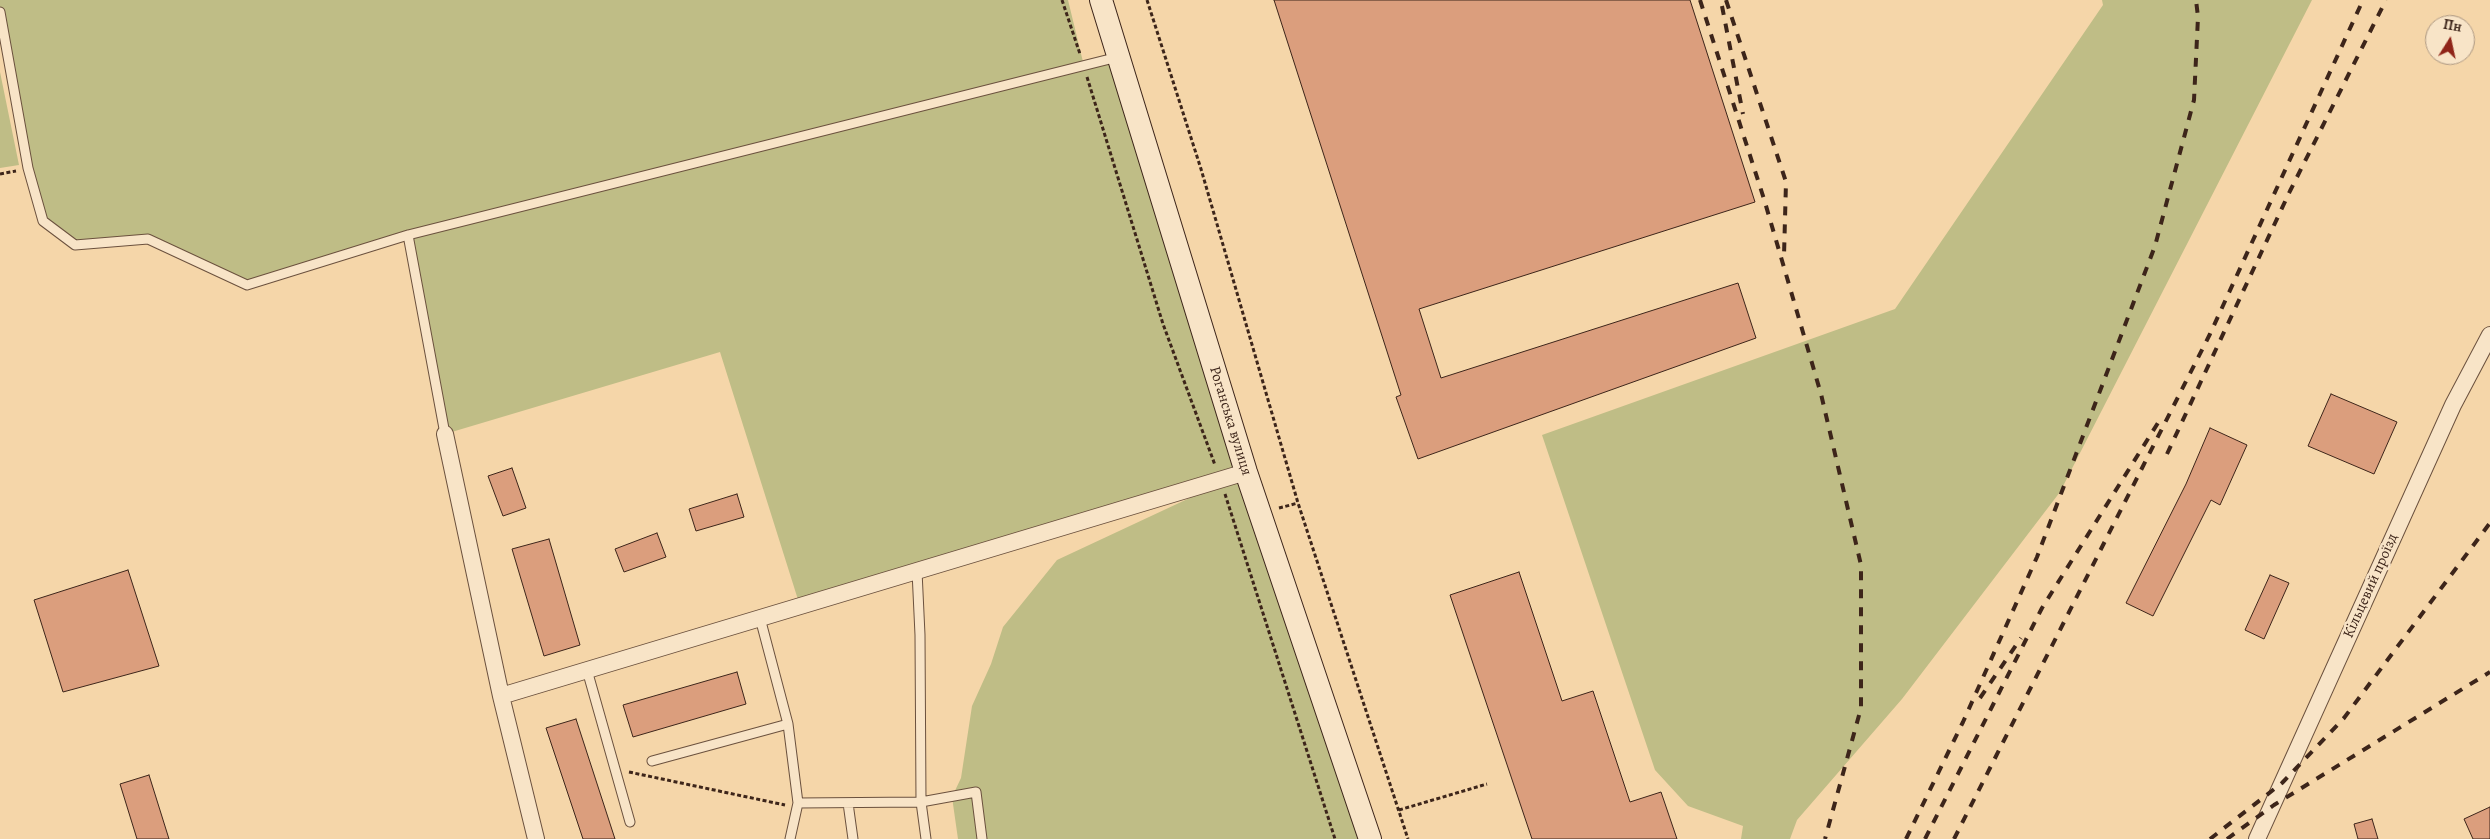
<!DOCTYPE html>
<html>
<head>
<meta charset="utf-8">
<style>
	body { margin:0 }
	#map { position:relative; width:2490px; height:839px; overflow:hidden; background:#f5d6a9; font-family:Alegreya,serif }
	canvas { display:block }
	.north { position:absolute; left:2425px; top:15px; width:50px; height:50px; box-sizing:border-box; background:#f8e4c7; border:1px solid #ad9882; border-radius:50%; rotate:10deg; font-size:14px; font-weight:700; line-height:20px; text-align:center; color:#3d251a }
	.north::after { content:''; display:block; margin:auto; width:18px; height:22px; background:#8f2418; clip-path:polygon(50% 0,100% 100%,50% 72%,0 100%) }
</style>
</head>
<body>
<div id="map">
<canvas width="2490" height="839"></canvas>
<div class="north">Пн</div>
</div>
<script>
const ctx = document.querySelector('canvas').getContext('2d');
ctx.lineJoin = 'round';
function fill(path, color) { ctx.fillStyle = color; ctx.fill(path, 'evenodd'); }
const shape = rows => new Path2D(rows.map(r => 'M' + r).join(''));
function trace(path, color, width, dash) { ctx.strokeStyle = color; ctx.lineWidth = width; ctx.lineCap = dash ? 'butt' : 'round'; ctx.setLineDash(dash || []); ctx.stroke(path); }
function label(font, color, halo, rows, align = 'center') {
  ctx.font = font + ' Alegreya,serif'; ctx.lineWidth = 5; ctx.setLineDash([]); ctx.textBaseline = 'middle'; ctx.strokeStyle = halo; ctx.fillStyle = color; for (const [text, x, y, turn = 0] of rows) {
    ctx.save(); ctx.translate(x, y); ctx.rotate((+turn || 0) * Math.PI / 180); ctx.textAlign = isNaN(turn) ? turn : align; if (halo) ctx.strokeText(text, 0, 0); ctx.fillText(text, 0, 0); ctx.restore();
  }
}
fill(shape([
	[0,0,1068,0,1084,66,1119,57,1370,839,958,839,952,797,961,778,972,706,991,664,1003,627,1057,560,1241,474,800,606,720,352,445,434,408,235,247,285,148,239,75,245,43,221,0,29],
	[2102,0,2312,0,2060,492,1902,699,1797,820,1790,839,1741,839,1743,826,1688,806,1655,770,1542,435,1895,309,2103,5],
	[0,72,19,165,0,168]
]), '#bfbd86');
const building = shape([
	[1274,0,1690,0,1755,202,1419,309,1441,378,1738,283,1756,338,1418,459,1396,397,1401,395,1274,0],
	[2331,394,2397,422,2374,474,2308,446,2331,394],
	[2210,428,2247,445,2220,505,2211,500,2153,616,2126,603,2186,484,2210,428],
	[512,468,526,508,503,516,488,476,512,468],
	[737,494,744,517,696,531,689,509,737,494],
	[657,533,666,557,624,572,615,549,657,533],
	[549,539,580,645,544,656,512,549,549,539],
	[128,570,159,666,63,692,34,600,128,570],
	[1519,572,1562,701,1593,691,1630,802,1661,792,1677,839,1532,839,1450,595,1519,572],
	[2270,575,2289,583,2264,639,2245,630,2270,575],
	[737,672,746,704,633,737,623,705,737,672],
	[576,719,615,839,583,839,546,728,576,719],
	[149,775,169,839,137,839,120,784,149,775],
	[2490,807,2490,839,2473,839,2464,819,2490,807],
	[2372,819,2378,839,2358,839,2354,824,2372,819]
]);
fill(building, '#db9e7d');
trace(building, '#3d251a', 1);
const service = shape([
	[0,12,28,168,43,221,75,245,148,239,247,285,408,235,1118,57],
	[408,235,445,434],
	[917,571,920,635,921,802,926,839],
	[587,670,630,822],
	[788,724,798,803,921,802,976,792,982,839],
	[652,761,788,724,760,618],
	[848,803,853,839],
	[790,839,798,803]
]);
const minor = shape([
	[445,434,501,696,536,839],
	[501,696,1246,472],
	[2257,839,2453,405,2490,335]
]);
const secondary = shape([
	[1101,0,1246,472,1370,839]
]);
trace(service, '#6b513e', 11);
trace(minor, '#6b513e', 18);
trace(secondary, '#3d251a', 24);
trace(shape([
	[1062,0,1080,54],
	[1147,0,1201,169,1298,503,1408,839],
	[1087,77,1163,324,1215,465],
	[0,174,16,171],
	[1225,494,1335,839],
	[1279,508,1298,503],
	[629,772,785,805],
	[1399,810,1487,784]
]), '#3d251a', 3, [4, 2.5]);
trace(service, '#f8e4c7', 9);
trace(minor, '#f8e4c7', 16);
trace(secondary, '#f8e4c7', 22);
trace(shape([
	[1700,0,1764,199,1821,394,1861,565,1861,708,1825,839],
	[1726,0,1786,182,1784,256],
	[1722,6,1743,114],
	[2167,454,2290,191,2386,0],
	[1980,698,2021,638],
	[1906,839,1963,722,2037,557,2155,246,2194,100,2198,17,2196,0],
	[1925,839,2042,608,2161,418],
	[1954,839,2210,334,2363,0],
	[2210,839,2282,783,2344,718,2490,523],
	[2227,839,2274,805,2490,672]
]), '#3d251a', 4, [9, 9]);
label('15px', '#3d251a', '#f8e4c7', [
	["Роганська вулиця",1230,421,73],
	["Кільцевий проїзд",2371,586,-66]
]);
</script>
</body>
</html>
